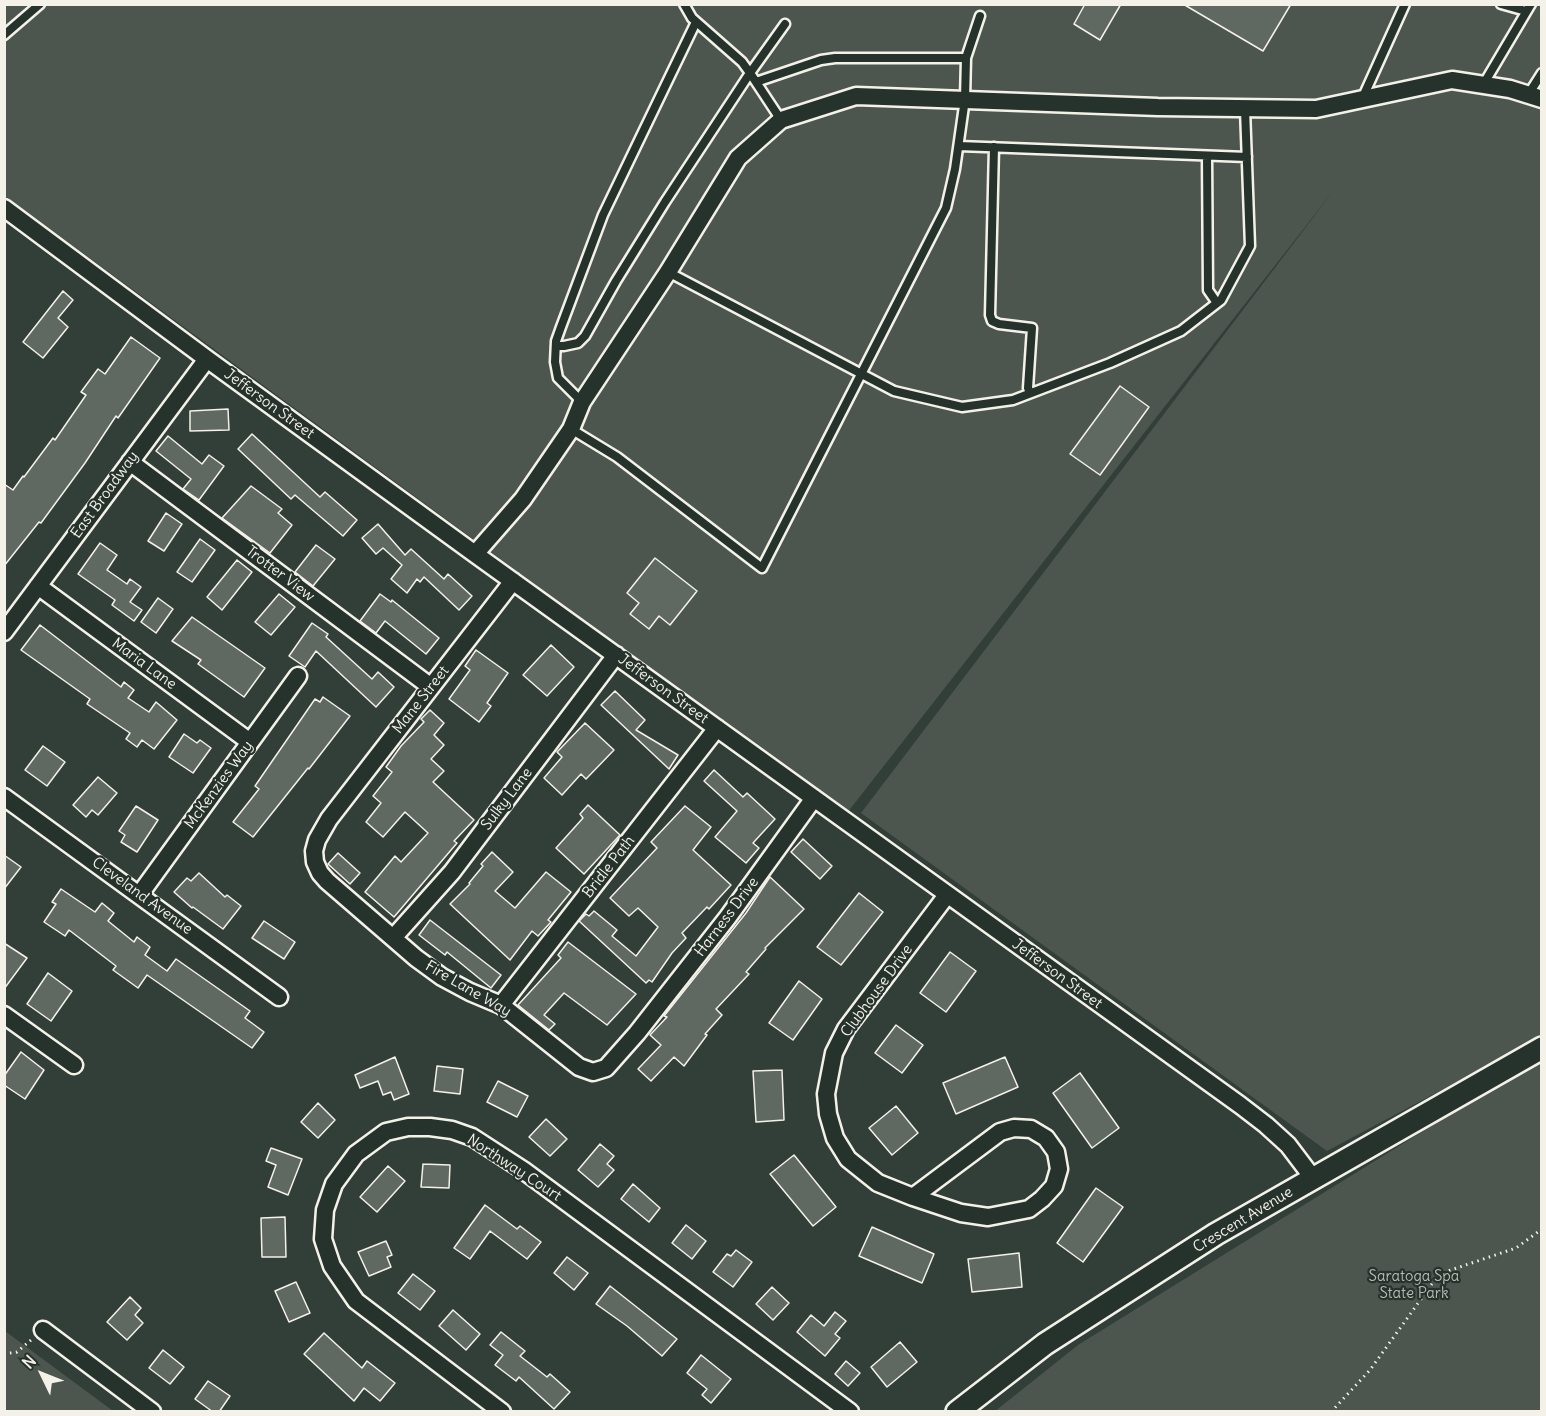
<!DOCTYPE html>
<html>
<head>
<meta charset="utf-8">
<style>
	body { margin:0 }
	#map { position:relative; width:1546px; height:1416px; overflow:hidden; background:#323e38; font-family:Delius,sans-serif }
	canvas { display:block }
	.frame { position:absolute; inset:0; border:6px solid #f4f1e8; pointer-events:none }
	.north { position:absolute; left:12px; top:1344px; width:60px; height:60px; -webkit-text-stroke:4px #26332d; paint-order:stroke; rotate:313deg; font-size:16px; font-weight:700; line-height:24px; text-align:center; color:#f4f1e8 }
	.north::after { content:''; display:block; margin:auto; width:21px; height:27px; background:#f4f1e8; clip-path:polygon(50% 0,100% 100%,50% 72%,0 100%) }
</style>
</head>
<body>
<div id="map">
<canvas width="1546" height="1416"></canvas>
<div class="frame"></div>
<div class="north">N</div>
</div>
<script>
const ctx = document.querySelector('canvas').getContext('2d');
ctx.lineJoin = 'round';
function fill(path, color) { ctx.fillStyle = color; ctx.fill(path, 'evenodd'); }
const shape = rows => new Path2D(rows.map(r => 'M' + r).join(''));
function trace(path, color, width, dash) { ctx.strokeStyle = color; ctx.lineWidth = width; ctx.lineCap = dash ? 'butt' : 'round'; ctx.setLineDash(dash || []); ctx.stroke(path); }
function label(font, color, halo, rows, align = 'center') {
  ctx.font = font + ' Delius,sans-serif'; ctx.lineWidth = 4.5; ctx.setLineDash([]); ctx.textBaseline = 'middle'; ctx.strokeStyle = halo; ctx.fillStyle = color; for (const [text, x, y, turn = 0] of rows) {
    ctx.save(); ctx.translate(x, y); ctx.rotate((+turn || 0) * Math.PI / 180); ctx.textAlign = isNaN(turn) ? turn : align; if (halo) ctx.strokeText(text, 0, 0); ctx.fillText(text, 0, 0); ctx.restore();
  }
}
fill(shape([
	[5,5,1541,5,1541,1037,1327,1151,861,813,1334,190,847,813,5,196],
	[1541,1058,1541,1411,994,1412,1078,1345],
	[5,1331,113,1411,5,1411]
]), '#4c564f');
const building = shape([
	[1085,4,1121,4,1100,40,1074,24,1085,4],
	[1183,4,1291,4,1263,51,1183,4],
	[63,291,73,300,58,318,68,327,43,358,23,342,63,291],
	[131,337,160,358,118,418,116,416,85,463,41,523,39,522,4,566,4,484,13,490,23,476,24,477,53,438,55,440,86,395,81,392,98,369,105,374,131,337],
	[1120,386,1149,407,1100,475,1070,454,1120,386],
	[228,409,229,430,190,431,190,411,228,409],
	[252,434,320,497,325,492,357,520,343,536,295,495,291,499,238,449,252,434],
	[168,436,202,464,209,455,224,466,199,500,183,489,191,479,156,451,168,436],
	[251,486,282,509,278,513,292,525,270,553,222,518,251,486],
	[166,513,182,524,164,551,148,541,166,513],
	[378,524,405,555,411,549,444,579,448,574,472,596,459,610,424,577,420,582,417,579,407,593,391,579,402,565,383,548,376,554,362,538,378,524],
	[200,539,215,550,192,582,177,572,200,539],
	[100,543,117,555,107,570,127,584,130,579,141,587,130,602,142,610,134,621,112,605,115,600,78,574,100,543],
	[316,545,335,559,313,586,295,572,316,545],
	[655,558,697,591,670,625,659,616,649,629,630,614,639,603,627,593,655,558],
	[237,560,252,572,222,610,207,597,237,560],
	[279,594,295,607,271,635,255,622,279,594],
	[380,594,391,602,392,600,439,638,426,654,385,621,376,633,360,621,380,594],
	[158,598,173,609,156,633,141,622,158,598],
	[192,617,265,668,244,697,198,664,201,660,172,641,192,617],
	[312,623,328,634,326,637,372,679,378,672,394,687,376,707,316,651,305,667,289,656,312,623],
	[40,625,121,687,124,682,134,690,128,698,149,712,156,702,177,720,154,749,142,740,137,747,126,739,130,733,87,704,90,699,21,650,40,625],
	[551,645,574,667,547,696,523,675,551,645],
	[476,650,508,673,487,703,491,706,479,722,449,699,470,670,465,666,476,650],
	[615,691,645,720,636,730,678,755,669,769,601,705,615,691],
	[323,697,350,716,309,769,308,768,253,837,233,822,259,789,255,786,315,699,320,702,323,697],
	[430,710,444,723,434,735,444,745,431,759,444,771,433,782,474,820,454,841,457,843,394,917,365,892,395,856,401,862,428,833,405,812,383,837,366,822,381,803,373,796,392,772,386,767,401,746,424,722,421,719,430,710],
	[585,723,614,750,586,779,581,774,562,795,544,778,562,757,557,752,585,723],
	[184,734,197,743,200,740,211,748,193,773,169,757,184,734],
	[43,746,65,762,47,786,25,770,43,746],
	[714,770,743,797,747,793,775,819,753,843,759,848,746,863,715,837,737,811,704,781,714,770],
	[98,777,117,793,98,815,92,810,86,817,73,805,98,777],
	[588,805,620,835,584,874,556,848,583,818,580,814,588,805],
	[136,806,158,820,137,852,121,842,125,835,119,831,136,806],
	[685,806,711,827,693,850,731,885,709,909,707,907,682,933,686,938,672,953,652,982,649,980,646,983,579,921,586,914,589,916,594,911,617,930,612,936,636,956,658,927,638,908,629,916,610,898,657,848,651,842,685,806],
	[803,839,832,866,820,879,791,852,803,839],
	[492,852,513,872,495,891,515,908,546,872,571,892,548,920,551,922,538,936,532,931,510,960,450,904,470,884,469,883,483,866,481,864,492,852],
	[338,853,360,873,350,884,328,864,338,853],
	[4,855,21,867,4,889,4,855],
	[199,873,225,897,227,895,241,906,223,929,193,907,192,908,174,892,187,878,191,881,199,873],
	[770,877,804,909,765,948,766,949,746,972,749,974,716,1009,722,1015,705,1034,707,1035,684,1066,674,1057,651,1081,638,1069,661,1045,650,1035,667,1017,664,1016,746,913,770,877],
	[61,889,95,912,102,903,114,913,108,921,134,942,137,937,150,947,145,955,167,971,176,959,250,1011,245,1018,264,1032,252,1048,147,975,138,988,113,970,116,966,69,930,65,936,44,922,56,904,52,902,61,889],
	[859,893,883,912,841,965,817,947,859,893],
	[430,920,501,975,491,988,447,952,445,955,419,935,430,920],
	[264,921,295,942,284,959,252,938,264,921],
	[568,942,636,994,607,1025,564,993,544,1015,555,1024,549,1030,518,1005,561,958,558,955,568,942],
	[4,943,27,958,4,989,4,943],
	[950,952,976,971,946,1012,920,993,950,952],
	[48,973,72,991,51,1021,27,1004,48,973],
	[799,981,822,999,793,1040,769,1023,799,981],
	[896,1025,923,1045,902,1073,875,1053,896,1025],
	[21,1052,44,1070,25,1099,4,1085,4,1076,21,1052],
	[395,1057,409,1094,394,1100,391,1092,383,1095,378,1081,360,1088,355,1075,395,1057],
	[1005,1057,1018,1087,956,1114,943,1083,1005,1057],
	[437,1066,463,1069,460,1094,434,1091,437,1066],
	[782,1070,784,1120,756,1122,753,1071,782,1070],
	[1080,1073,1119,1128,1092,1148,1053,1093,1080,1073],
	[498,1081,528,1096,517,1117,487,1102,498,1081],
	[318,1103,335,1120,318,1138,301,1122,318,1103],
	[896,1106,918,1133,892,1155,869,1128,896,1106],
	[546,1119,567,1139,550,1156,529,1137,546,1119],
	[600,1144,614,1156,607,1164,614,1170,598,1187,578,1170,600,1144],
	[271,1148,302,1159,288,1195,268,1187,276,1165,266,1161,271,1148],
	[794,1155,836,1207,813,1226,770,1174,794,1155],
	[423,1164,450,1165,449,1188,421,1187,423,1164],
	[388,1166,405,1181,377,1212,360,1197,388,1166],
	[633,1184,660,1208,649,1222,621,1199,633,1184],
	[1096,1188,1123,1207,1083,1262,1057,1243,1096,1188],
	[485,1205,517,1229,520,1226,541,1242,527,1259,490,1231,470,1259,454,1248,485,1205],
	[285,1217,286,1257,262,1257,261,1218,285,1217],
	[686,1225,706,1241,692,1259,672,1243,686,1225],
	[872,1227,934,1254,922,1283,859,1256,872,1227],
	[386,1241,392,1255,387,1257,391,1267,369,1276,358,1252,386,1241],
	[736,1250,752,1262,733,1287,713,1272,727,1254,731,1256,736,1250],
	[1019,1253,1022,1287,972,1292,968,1259,1019,1253],
	[567,1257,588,1273,574,1290,554,1273,567,1257],
	[413,1274,435,1291,420,1310,398,1293,413,1274],
	[296,1282,310,1313,289,1322,275,1291,296,1282],
	[610,1286,677,1339,662,1356,627,1326,596,1304,610,1286],
	[772,1287,789,1303,773,1320,756,1304,772,1287],
	[130,1297,141,1308,135,1315,143,1323,127,1340,107,1322,130,1297],
	[453,1310,480,1334,466,1350,439,1326,453,1310],
	[835,1312,846,1321,835,1334,840,1338,825,1356,797,1332,811,1315,824,1326,835,1312],
	[501,1332,525,1351,520,1356,547,1377,550,1374,570,1392,554,1409,519,1377,516,1381,495,1365,503,1355,490,1345,501,1332],
	[324,1333,362,1368,367,1361,395,1383,380,1401,364,1388,354,1401,304,1354,324,1333],
	[900,1342,917,1362,887,1387,871,1367,900,1342],
	[163,1350,184,1367,170,1384,149,1368,163,1350],
	[701,1355,731,1379,711,1403,702,1395,707,1389,687,1373,701,1355],
	[846,1361,860,1373,848,1386,835,1374,846,1361],
	[208,1381,230,1396,219,1412,213,1412,195,1399,208,1381]
]);
fill(building, '#5f6861');
trace(building, '#f4f1e8', 1.5);
const service = shape([
	[1501,4,1526,11],
	[4,35,40,4],
	[756,82,821,60,835,58,966,58],
	[1483,85,1531,4],
	[1528,95,1542,73],
	[1362,99,1405,4],
	[781,120,750,73,785,24],
	[959,146,1247,157],
	[994,147,990,315,992,321,999,324,1032,328,1028,388,1030,393],
	[1207,156,1208,290,1217,303],
	[668,272,894,391,962,407,1013,400,1110,363,1181,331,1221,300,1250,246,1245,109],
	[556,346,564,346,578,343,585,336,616,281,665,202,750,73,742,62,692,18,684,4],
	[582,402,558,378,555,362,556,341,561,327,603,215,696,22],
	[571,429,617,457,762,568,946,208,955,169,965,99,966,58,980,16]
]);
const minor = shape([
	[4,208,207,359,475,554,1240,1105,1266,1125,1288,1145,1313,1178],
	[130,462,431,687],
	[475,554,523,499,571,429,582,402,668,272,738,158,781,120,856,96,1158,107,1316,109,1452,80,1510,89,1542,99],
	[513,581,329,819,317,840,314,851,315,862,320,873,327,881,416,958,442,977,470,992,501,1005,579,1067,593,1072,606,1068,637,1033,728,917,814,798],
	[38,586,250,742],
	[4,632,207,359],
	[4,797,279,997],
	[140,894,298,676],
	[393,938,452,872,616,655],
	[501,1005,717,728],
	[4,1015,74,1065],
	[913,1197,1000,1132,1014,1128,1031,1129,1046,1138,1056,1152,1059,1169,1054,1186,1042,1199,1029,1209,988,1217,961,1213,913,1197,878,1183,848,1159,835,1138,828,1114,826,1094,834,1053,846,1029,947,895],
	[43,1330,152,1412],
	[502,1412,356,1301,332,1266,323,1239,325,1210,334,1184,356,1154,386,1132,408,1127,430,1127,452,1130,472,1137,523,1170,850,1412]
]);
const tertiary = shape([
	[957,1412,1045,1344,1216,1234,1542,1048]
]);
trace(service, '#f4f1e8', 13);
trace(minor, '#f4f1e8', 21);
trace(tertiary, '#f4f1e8', 26);
trace(shape([
	[4,1354,17,1352,31,1340],
	[1331,1412,1370,1370,1439,1274,1516,1248,1542,1229]
]), '#f4f1e8', 3, [1.5, 4.5]);
trace(service, '#26332d', 8);
trace(minor, '#26332d', 16);
trace(tertiary, '#26332d', 21);
label('15px', '#f4f1e8', '#26332d', [
	["Jefferson Street",269,404,36],
	["East Broadway",105,495,-54],
	["Trotter View",280,574,37],
	["Maria Lane",144,664,36],
	["Jefferson Street",663,689,36],
	["Mane Street",421,700,-52],
	["McKenzies Way",219,785,-54],
	["Sulky Lane",507,799,-53],
	["Bridle Path",609,867,-52],
	["Cleveland Avenue",142,896,36],
	["Harness Drive",727,917,-53],
	["Jefferson Street",1057,974,36],
	["Fire Lane Way",468,989,30],
	["Clubhouse Drive",877,991,-54],
	["Northway Court",514,1168,33],
	["Crescent Avenue",1243,1220,-31]
]);
label('15px', '#b9bbb2', '#26332d', [
	["Saratoga Spa",1414,1277],
	["State Park",1414,1294]
]);
</script>
</body>
</html>
